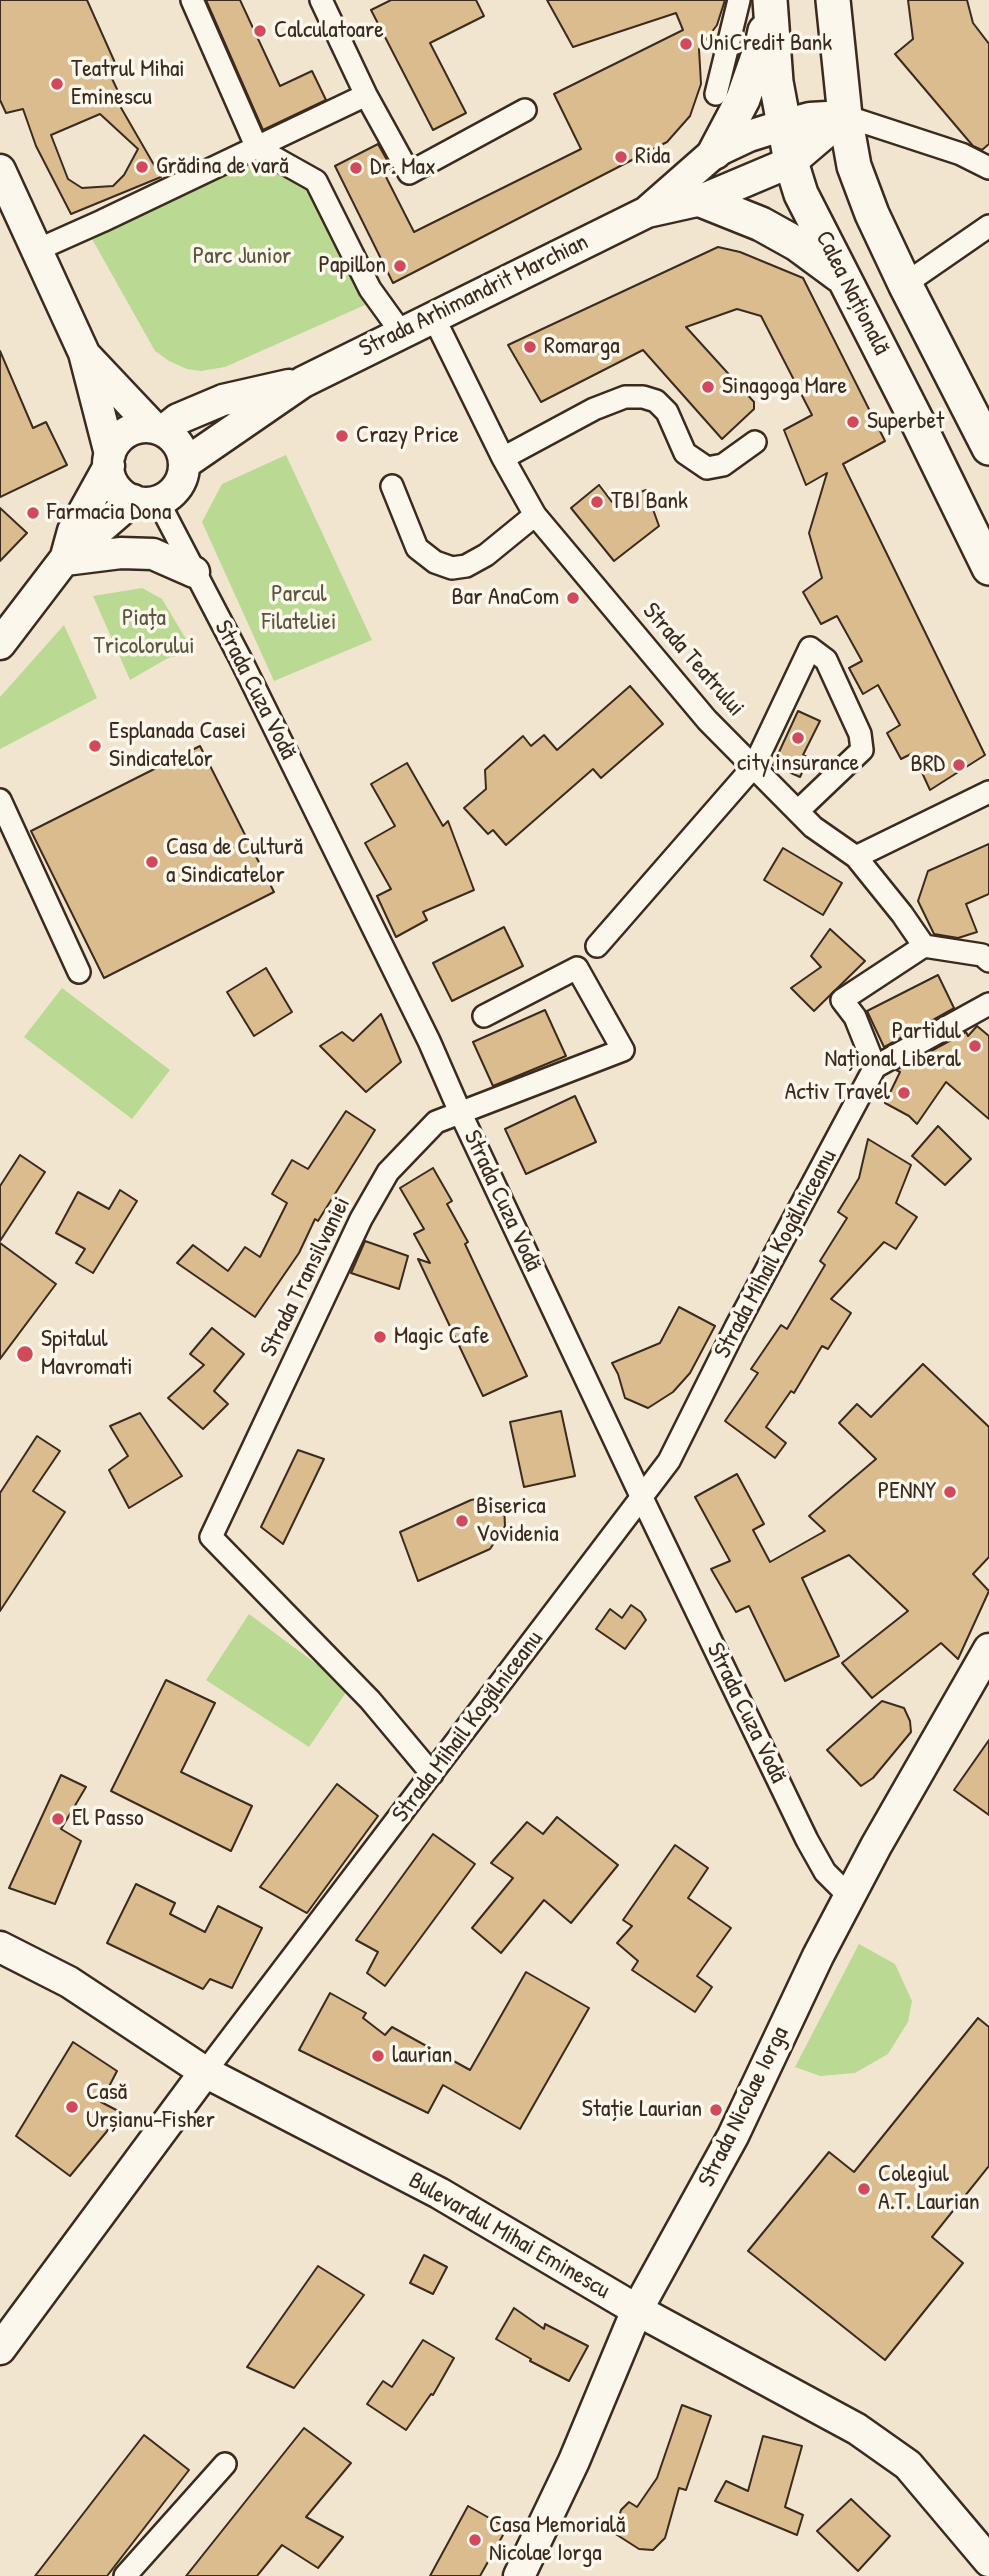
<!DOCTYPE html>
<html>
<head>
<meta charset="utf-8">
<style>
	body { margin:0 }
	canvas { display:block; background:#f1e5d0 }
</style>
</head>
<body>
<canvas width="989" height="2576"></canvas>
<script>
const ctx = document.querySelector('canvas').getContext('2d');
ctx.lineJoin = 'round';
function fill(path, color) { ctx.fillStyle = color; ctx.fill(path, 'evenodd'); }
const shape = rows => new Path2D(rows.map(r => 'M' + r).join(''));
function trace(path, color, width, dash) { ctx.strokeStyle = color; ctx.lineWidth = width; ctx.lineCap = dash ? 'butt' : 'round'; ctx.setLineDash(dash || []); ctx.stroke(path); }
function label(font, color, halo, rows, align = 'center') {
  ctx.font = font + ' "Patrick Hand",sans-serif'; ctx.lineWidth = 7; ctx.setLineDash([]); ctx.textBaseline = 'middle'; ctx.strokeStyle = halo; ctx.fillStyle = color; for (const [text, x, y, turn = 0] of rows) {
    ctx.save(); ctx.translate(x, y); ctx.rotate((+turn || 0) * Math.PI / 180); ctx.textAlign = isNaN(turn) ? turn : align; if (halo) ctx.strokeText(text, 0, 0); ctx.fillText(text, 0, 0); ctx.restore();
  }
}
fill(shape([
	[257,148,316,181,374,301,225,367,201,371,187,369,169,361,155,351,87,230],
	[286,455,372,640,274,681,202,522,222,484],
	[142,588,162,599,192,649,177,656,168,658,130,680,93,596],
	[64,625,97,698,0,749,0,697],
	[62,988,170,1070,132,1119,24,1037],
	[249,1614,349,1688,309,1747,206,1680],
	[859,1944,895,1964,912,2001,908,2022,888,2054,855,2073,820,2076,795,2067]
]), '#bad992');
const building = shape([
	[0,0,87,0,116,65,107,68,124,104,120,106,161,177,71,214,36,146,23,109,6,113,0,100,0,0],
	[100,114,138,149,124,175,113,186,82,188,68,179,51,135,100,114],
	[206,0,240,0,280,86,312,71,326,100,263,130,206,0],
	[391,0,476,0,484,16,430,43,466,113,433,130,371,10,391,0],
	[547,0,725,0,717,25,699,49,701,84,690,116,667,142,393,283,335,166,378,144,392,169,384,173,414,232,581,149,554,94,683,30,676,13,573,47,547,0],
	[908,0,967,0,973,23,989,44,989,144,982,150,973,146,895,54,913,39,908,0],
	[718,247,740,252,803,278,885,441,843,464,985,755,930,790,913,753,901,759,887,733,900,725,878,685,863,694,849,668,862,661,837,616,821,624,803,592,822,578,809,533,827,473,806,485,784,430,812,415,761,316,737,309,686,327,754,402,754,409,722,439,643,350,541,402,508,345,718,247],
	[0,351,33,428,46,422,67,465,0,497,0,351],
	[599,485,612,502,646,490,659,526,614,561,571,508,599,485],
	[0,508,27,533,0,561,0,508],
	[630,686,663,724,601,778,593,769,506,845,493,830,488,834,464,808,486,789,485,770,523,736,531,746,544,735,557,750,630,686],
	[798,711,820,721,803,755,809,758,800,777,773,765,798,711],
	[200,746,274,892,104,978,31,831,200,746],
	[407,763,443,826,448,821,474,890,423,912,427,920,396,937,377,896,391,889,365,843,395,826,371,784,407,763],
	[989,844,989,894,966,904,977,932,958,938,934,934,918,901,928,871,989,844],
	[783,848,842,883,823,915,764,880,783,848],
	[504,927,523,966,452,1001,433,963,504,927],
	[830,929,865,961,814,1011,791,988,821,967,811,956,830,929],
	[266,968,292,1012,254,1036,227,992,266,968],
	[938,975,954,1008,884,1047,867,1011,938,975],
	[545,1010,566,1056,493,1086,473,1042,545,1010],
	[381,1014,401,1062,366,1092,320,1046,342,1032,353,1041,381,1014],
	[977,1026,989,1036,989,1119,946,1082,917,1124,909,1116,885,1103,900,1072,896,1070,966,1032,968,1036,977,1026],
	[575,1096,596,1142,526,1174,505,1129,575,1096],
	[346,1111,375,1130,318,1221,315,1219,299,1253,255,1317,177,1263,193,1245,228,1271,245,1247,260,1257,287,1203,272,1194,292,1160,308,1169,346,1111],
	[938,1126,971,1159,945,1185,912,1156,938,1126],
	[868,1139,911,1165,896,1203,917,1217,896,1249,884,1242,831,1299,851,1313,828,1349,822,1346,794,1393,791,1391,766,1427,786,1443,775,1458,725,1421,758,1373,751,1369,781,1325,787,1329,825,1265,820,1261,847,1218,838,1212,859,1178,868,1139],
	[20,1155,45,1172,0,1241,0,1186,20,1155],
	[433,1168,452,1201,447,1204,468,1242,465,1244,527,1376,483,1396,418,1259,430,1263,414,1234,424,1229,400,1188,433,1168],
	[120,1190,137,1201,93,1273,76,1263,85,1249,56,1233,78,1192,109,1209,120,1190],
	[365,1241,408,1256,399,1289,351,1273,365,1241],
	[0,1243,56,1284,0,1359,0,1243],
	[679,1307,715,1326,690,1373,673,1392,648,1408,625,1398,618,1374,612,1363,660,1343,679,1307],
	[212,1328,244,1354,214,1391,228,1404,203,1429,168,1398,204,1365,190,1354,212,1328],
	[923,1364,989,1427,989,1557,973,1574,989,1591,958,1659,941,1643,872,1698,842,1663,908,1611,849,1555,802,1578,839,1656,785,1681,749,1606,736,1612,711,1569,730,1561,695,1497,737,1474,764,1524,753,1530,770,1562,825,1531,809,1516,876,1459,839,1423,857,1404,871,1417,923,1364],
	[561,1411,575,1476,524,1487,510,1422,561,1411],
	[140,1413,182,1476,129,1508,109,1470,128,1456,110,1426,140,1413],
	[37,1436,60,1451,33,1491,65,1512,0,1611,0,1493,37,1436],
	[298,1450,324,1459,283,1544,261,1527,298,1450],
	[488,1497,504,1505,505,1526,490,1549,418,1581,400,1532,471,1500,488,1497],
	[631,1605,641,1612,646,1620,625,1649,596,1629,610,1609,622,1618,631,1605],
	[166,1680,215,1703,181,1772,252,1806,231,1851,111,1791,166,1680],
	[882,1701,904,1708,910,1721,911,1732,873,1778,861,1786,827,1750,882,1701],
	[989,1740,989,1815,954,1790,989,1740],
	[61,1775,86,1787,61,1829,81,1841,55,1904,9,1888,61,1775],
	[337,1784,378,1816,307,1913,260,1887,337,1784],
	[557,1817,618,1865,571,1923,544,1900,501,1953,472,1928,513,1878,491,1863,527,1822,543,1834,557,1817],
	[433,1834,475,1864,385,1986,367,1973,378,1952,356,1940,433,1834],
	[675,1845,708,1868,688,1898,731,1928,697,1976,712,1987,695,2012,632,1970,638,1961,617,1943,632,1926,623,1920,675,1845],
	[136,1884,175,1903,170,1914,205,1932,218,1906,262,1928,232,1988,210,1979,203,1989,107,1943,136,1884],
	[526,1972,589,2008,520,2129,443,2085,428,2113,299,2050,330,1993,366,2013,363,2018,385,2035,392,2027,470,2070,526,1972],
	[978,2018,989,2027,989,2166,932,2237,963,2263,885,2360,748,2251,829,2152,854,2172,978,2018],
	[73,2042,117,2071,101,2102,122,2113,70,2176,16,2136,73,2042],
	[424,2255,447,2267,433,2294,410,2283,424,2255],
	[318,2266,364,2295,294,2388,247,2367,318,2266],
	[514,2308,544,2329,545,2324,588,2346,569,2381,530,2361,531,2359,496,2339,514,2308],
	[423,2340,454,2358,433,2395,431,2394,406,2430,367,2404,383,2381,392,2387,423,2340],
	[682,2405,711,2416,686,2490,679,2488,665,2538,653,2550,639,2549,614,2533,621,2510,629,2502,637,2507,657,2478,682,2405],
	[304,2428,351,2463,306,2517,343,2537,318,2568,282,2545,257,2576,186,2576,304,2428],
	[144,2435,189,2470,107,2576,35,2576,144,2435],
	[763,2436,802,2446,785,2507,803,2515,797,2535,715,2501,726,2481,748,2491,763,2436],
	[851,2499,890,2536,858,2571,817,2531,851,2499],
	[468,2506,507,2528,480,2576,430,2576,468,2506]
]);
fill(building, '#dbbc8e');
trace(building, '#3b2a1e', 2);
const street = shape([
	[192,0,257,148,316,181,370,289,401,332],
	[716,94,739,0],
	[366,95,409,173,525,110],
	[845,116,961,154,989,168],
	[37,250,102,221,366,95,321,0],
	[905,284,989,226],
	[433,316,503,458,535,515,707,720,813,827,856,857,902,914,924,946,982,955,989,961],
	[503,458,594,409,625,397,643,397,656,401,667,412,685,453,707,468,723,465,755,442],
	[392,486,417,548,435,562,452,568,466,566,486,555,535,515],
	[158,501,240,658,429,1041,460,1112,642,1498,807,1840,825,1872,850,1897],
	[0,800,79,972],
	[856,857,989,792],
	[597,946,754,766,810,648,826,660,860,734,862,750,798,811],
	[875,1067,855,1017,842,1000,924,946],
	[432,1774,370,1700,211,1537,361,1219,388,1172,436,1122,623,1050,577,968,484,1016],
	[205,2072,669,1461,736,1327,875,1067,989,1004],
	[125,2576,225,2464]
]);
const secondary = shape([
	[0,170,84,353,110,454],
	[649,210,715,152,749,136,784,125,810,118,845,116],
	[87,357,154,428],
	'108 465a38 38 0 1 1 76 0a38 38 0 1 1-76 0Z',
	[163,431,178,419,223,400,289,385],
	[184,464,303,382,647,212,701,200,791,162,845,116],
	[65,560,121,553,153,554,194,572],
	[65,560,73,531,109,466],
	[0,644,64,560,133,500],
	[0,1947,69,1982,205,2072,439,2193,637,2310,857,2429,908,2465,989,2561],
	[0,2349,205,2072],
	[519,2576,574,2461,637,2310,733,2136,818,1956,876,1846,989,1649]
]);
const primary = shape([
	[770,0,776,82,791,162,801,194,919,425,989,568],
	[833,0,845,116,854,166,872,214,905,284,989,448],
	[715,152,743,99,762,45,765,31],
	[701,200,761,224,797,244,839,275]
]);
trace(street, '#3b2a1e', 26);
trace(secondary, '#3b2a1e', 35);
trace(primary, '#3b2a1e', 38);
trace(street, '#fbf7ec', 21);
trace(secondary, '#fbf7ec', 30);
trace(primary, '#fbf7ec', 33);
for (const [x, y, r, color] of [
	[260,31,7,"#d1495b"],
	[686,44,7,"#d1495b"],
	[57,84,7,"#d1495b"],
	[621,157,7,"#d1495b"],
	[142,167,7,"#d1495b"],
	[356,168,7,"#d1495b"],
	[400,266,7,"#d1495b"],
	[530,347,7,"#d1495b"],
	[708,387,7,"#d1495b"],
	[853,422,7,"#d1495b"],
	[342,436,7,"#d1495b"],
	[597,502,7,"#d1495b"],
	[33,513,7,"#d1495b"],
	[573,598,7,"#d1495b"],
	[798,738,7,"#d1495b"],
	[95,746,7,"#d1495b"],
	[959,765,7,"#d1495b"],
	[152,862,7,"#d1495b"],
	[975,1046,7,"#d1495b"],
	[904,1093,7,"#d1495b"],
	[380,1337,7,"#d1495b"],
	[25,1354,9,"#d1495b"],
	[950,1492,7,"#d1495b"],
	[462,1521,7,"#d1495b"],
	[58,1819,7,"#d1495b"],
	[378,2056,7,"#d1495b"],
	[72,2107,7,"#d1495b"],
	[716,2110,7,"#d1495b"],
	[864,2189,7,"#d1495b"],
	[475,2540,7,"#d1495b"]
]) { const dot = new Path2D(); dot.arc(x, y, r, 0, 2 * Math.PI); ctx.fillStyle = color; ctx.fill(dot); trace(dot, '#fbf7ec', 2.5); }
label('24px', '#3b2a1e', '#fbf7ec', [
	["Calculatoare",274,31],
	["UniCredit Bank",700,44],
	["Teatrul Mihai",71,70],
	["Eminescu",71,98],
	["Rida",635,157],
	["Grădina de vară",156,167],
	["Dr. Max",370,168],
	["Papillon",386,266,"right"],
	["Romarga",544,347],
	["Sinagoga Mare",722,387],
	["Superbet",867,422],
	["Crazy Price",356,436],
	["TBI Bank",611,502],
	["Farmacia Dona",47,513],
	["Bar AnaCom",559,598,"right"],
	["Esplanada Casei",109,732],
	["Sindicatelor",109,760],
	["city insurance",798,764,"center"],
	["BRD",945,765,"right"],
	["Casa de Cultură",166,848],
	["a Sindicatelor",166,876],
	["Partidul",961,1032,"right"],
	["Național Liberal",961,1060,"right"],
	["Activ Travel",890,1093,"right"],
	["Magic Cafe",394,1337],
	["Spitalul",41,1340],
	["Mavromati",41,1368],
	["PENNY",936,1492,"right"],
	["Biserica",476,1507],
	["Vovidenia",476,1535],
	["El Passo",72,1819],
	["laurian",392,2056],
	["Casă",86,2093],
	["Urșianu-Fisher",86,2121],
	["Stație Laurian",702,2110,"right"],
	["Colegiul",878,2175],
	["A.T. Laurian",878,2203],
	["Casa Memorială",489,2526],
	["Nicolae Iorga",489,2554]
], 'left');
label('24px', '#5b563b', '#fbf7ec', [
	["Parc Junior",242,257],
	["Parcul",299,595],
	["Filateliei",299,623],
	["Piața",144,619],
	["Tricolorului",144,647]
]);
label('24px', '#3b2a1e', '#fbf7ec', [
	["Calea Națională",852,293,63],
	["Strada Arhimandrit Marchian",474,296,-26],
	["Strada Teatrului",693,660,49],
	["Strada Cuza Vodă",255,690,63],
	["Strada Cuza Vodă",502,1201,65],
	["Strada Mihail Kogălniceanu",776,1254,-62],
	["Strada Transilvaniei",306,1277,-64],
	["Strada Cuza Vodă",746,1713,64],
	["Strada Mihail Kogălniceanu",468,1727,-53],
	["Strada Nicolae Iorga",744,2107,-64],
	["Bulevardul Mihai Eminescu",509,2236,30]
]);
</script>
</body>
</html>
